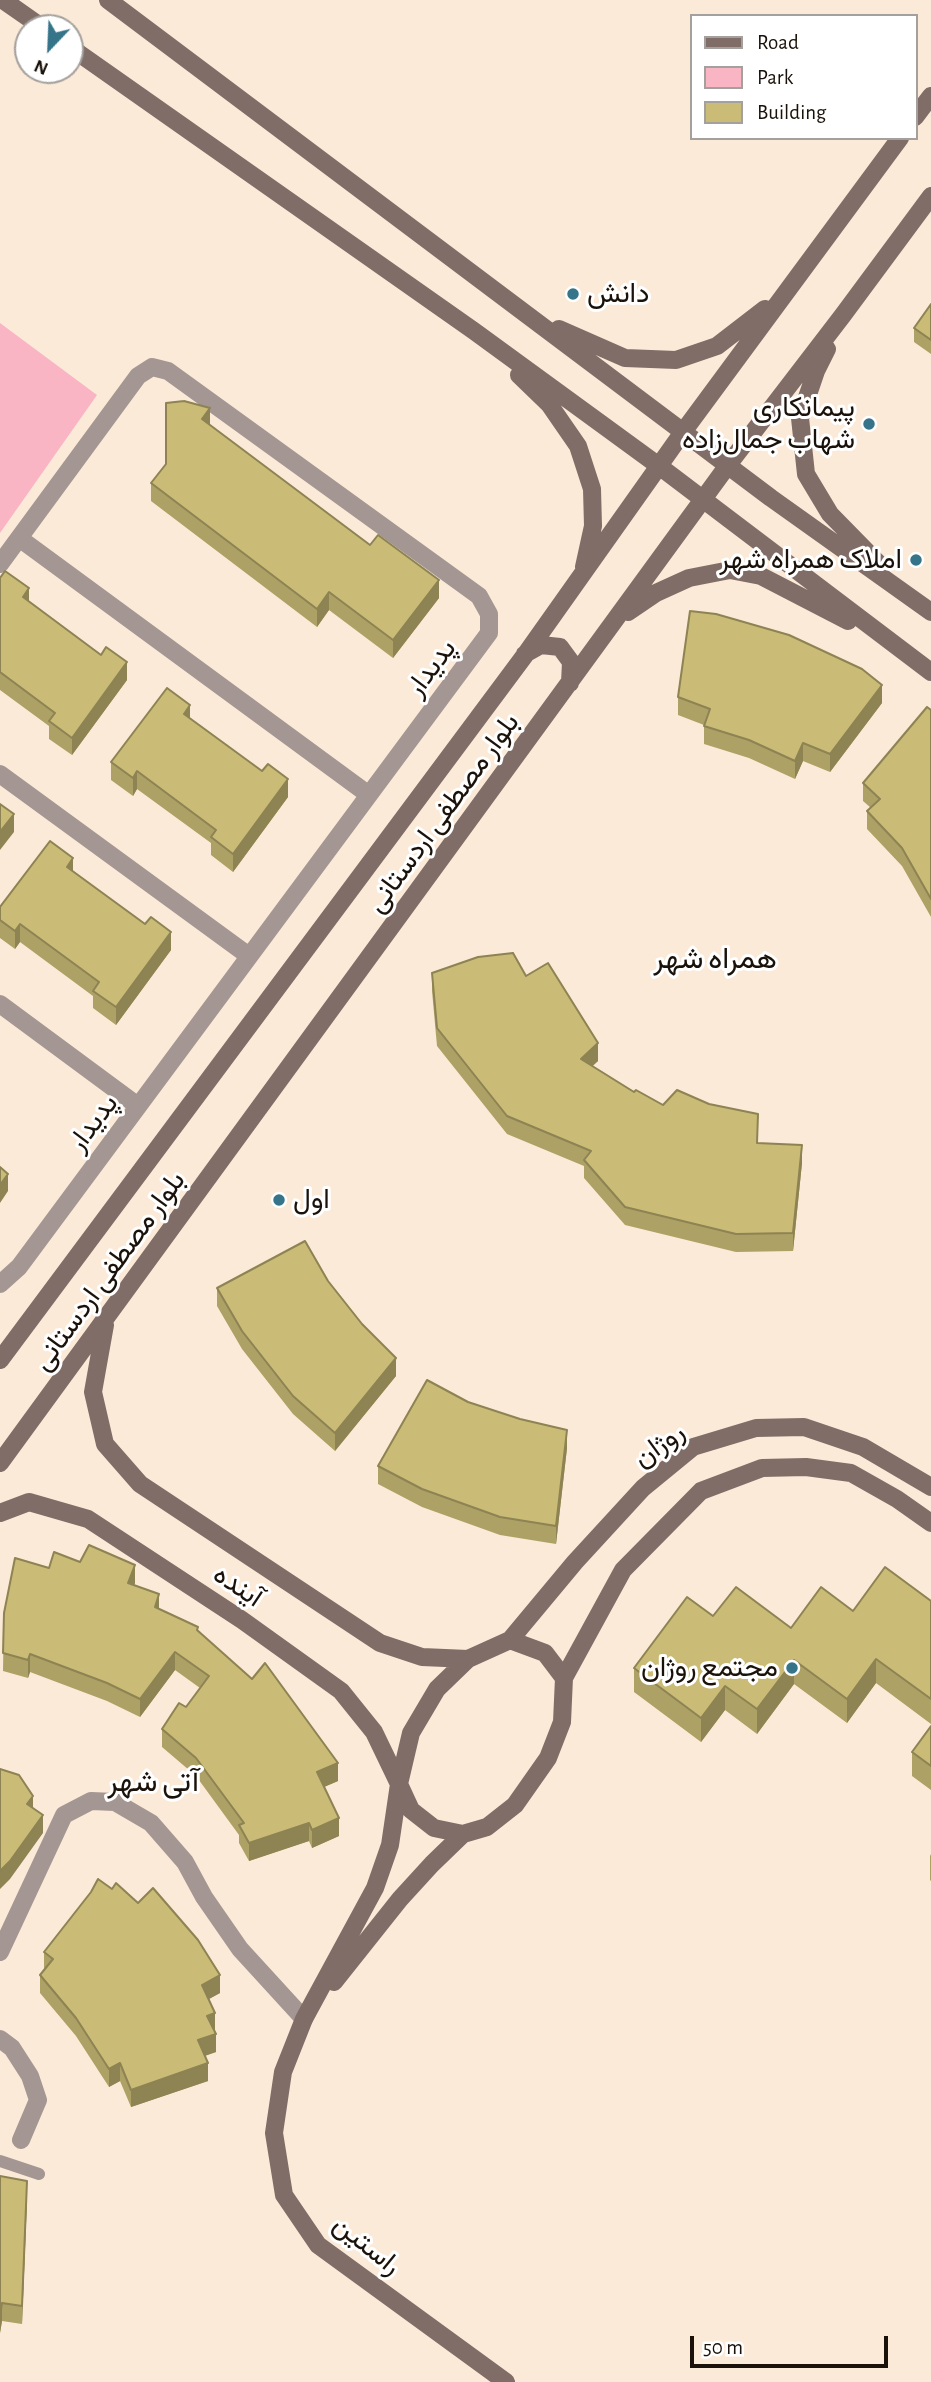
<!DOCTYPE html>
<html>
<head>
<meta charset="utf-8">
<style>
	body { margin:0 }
	#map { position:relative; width:931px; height:2382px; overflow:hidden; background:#fcead8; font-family:"Alegreya Sans",sans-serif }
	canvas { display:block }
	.legend { position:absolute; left:690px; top:14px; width:228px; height:126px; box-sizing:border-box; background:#fff; border:2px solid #a3a09d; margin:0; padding:9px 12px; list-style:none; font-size:21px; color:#1a120a }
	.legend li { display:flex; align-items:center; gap:14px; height:35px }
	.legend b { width:35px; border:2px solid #a3a09d }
	.north { position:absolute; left:14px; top:14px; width:70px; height:70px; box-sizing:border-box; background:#fff; border:2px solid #a3a09d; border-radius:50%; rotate:203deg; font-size:19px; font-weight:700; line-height:28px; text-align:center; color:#1a120a }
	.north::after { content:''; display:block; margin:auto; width:24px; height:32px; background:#357489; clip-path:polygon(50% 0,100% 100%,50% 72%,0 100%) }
	.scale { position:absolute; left:690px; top:2336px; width:198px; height:32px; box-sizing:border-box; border:4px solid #1a120a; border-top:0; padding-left:9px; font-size:21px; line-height:24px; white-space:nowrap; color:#1a120a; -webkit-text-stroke:5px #fff; paint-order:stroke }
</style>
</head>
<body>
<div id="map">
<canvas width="931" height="2382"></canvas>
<ul class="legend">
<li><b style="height:9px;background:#806d67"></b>Road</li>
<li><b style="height:19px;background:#fab5c5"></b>Park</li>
<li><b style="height:19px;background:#cabb76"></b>Building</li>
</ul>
<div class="north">N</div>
<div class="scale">50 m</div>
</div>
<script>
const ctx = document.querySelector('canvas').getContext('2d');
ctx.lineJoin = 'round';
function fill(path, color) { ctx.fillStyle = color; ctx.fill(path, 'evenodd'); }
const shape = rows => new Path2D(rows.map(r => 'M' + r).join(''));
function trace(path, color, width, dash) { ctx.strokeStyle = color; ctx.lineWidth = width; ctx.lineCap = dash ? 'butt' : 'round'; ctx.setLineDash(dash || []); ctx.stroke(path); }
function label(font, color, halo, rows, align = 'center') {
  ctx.font = font + ' "Alegreya Sans",Vazirmatn,sans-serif'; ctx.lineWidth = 6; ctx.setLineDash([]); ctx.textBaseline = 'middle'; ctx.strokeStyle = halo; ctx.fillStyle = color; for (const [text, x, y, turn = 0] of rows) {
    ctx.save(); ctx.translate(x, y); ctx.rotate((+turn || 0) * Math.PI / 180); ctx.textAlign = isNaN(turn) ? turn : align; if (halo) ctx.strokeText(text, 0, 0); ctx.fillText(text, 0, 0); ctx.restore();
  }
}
fill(shape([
	[0,323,97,395,0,533]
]), '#fab5c5');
trace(shape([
	[0,2161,39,2174]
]), '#a49692', 12);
trace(shape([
	[19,538,369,795],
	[0,564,138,376,152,367,168,371,479,596,489,614,489,633,19,1267,0,1284],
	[0,774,249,956],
	[0,1004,138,1106],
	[0,1952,64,1815,91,1801,115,1802,151,1823,185,1862,204,1897,240,1949,304,2019],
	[0,2039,12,2048,30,2076,38,2100,21,2140]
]), '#a49692', 18);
trace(shape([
	[3,0,43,28],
	[108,0,771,498,931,612],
	[70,47,474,331,659,466,931,672],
	[915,117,931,96],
	[559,329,625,358,676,360,717,346,765,309],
	[827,349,816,371,800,418,806,474,830,514,880,565],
	[519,375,549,404,578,446,592,489,593,526,584,567],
	[628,612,656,593,689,578,730,570,761,576,848,621],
	[525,654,541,645,560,647,571,662,570,683],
	[105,1325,93,1392,105,1444,140,1484,380,1643,422,1657,468,1659],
	[0,1360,525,655,683,432,900,138],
	[0,1463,728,465,843,315,931,196],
	[0,1513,29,1502,88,1519,242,1620,341,1691,374,1732,399,1784,390,1845,375,1888,304,2019,283,2072,274,2133,284,2195,318,2245,506,2382],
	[510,1640,575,1562,643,1488,693,1447,756,1428,804,1427,863,1447,931,1487],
	[564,1678,623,1570,701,1491,762,1468,806,1467,851,1473,897,1499,931,1523],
	[334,1982,400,1899,432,1864,463,1834,487,1827,515,1805,548,1758,562,1722,564,1678,545,1653,510,1640,468,1659,437,1689,411,1733,399,1784,411,1810,434,1828,463,1834]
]), '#806d67', 18);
fill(shape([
	[931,304,931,354,914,342,914,328],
	[210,425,439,598,393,658,329,610,317,627,151,501,151,483],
	[0,578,127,680,72,755,49,739,49,726,0,690],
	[678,697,882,703,830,772,803,761,795,779,749,758,704,744,704,725,678,715],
	[931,710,931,917,902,866,867,829,867,811,871,808,863,801,863,783],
	[190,719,288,797,233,872,211,855,211,843,137,789,133,796,111,780,111,762],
	[73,871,171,950,116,1025,93,1008,93,996,20,942,15,949,0,938,0,907],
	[432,973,526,976,598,1061,592,1066,634,1092,663,1105,758,1143,802,1163,793,1251,736,1252,625,1225,584,1178,584,1166,507,1134,437,1046,432,991],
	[328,1281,396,1376,335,1451,293,1414,242,1349,217,1306,217,1288],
	[468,1402,567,1448,556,1544,500,1535,422,1507,378,1484,378,1466],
	[49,1568,135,1583,134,1585,159,1609,198,1632,338,1781,324,1787,339,1836,312,1848,309,1841,249,1861,239,1843,239,1835,196,1776,162,1747,162,1729,186,1707,200,1688,175,1670,140,1717,107,1701,30,1672,28,1678,3,1671,4,1613],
	[931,1601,931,1724,876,1683,847,1723,794,1684,757,1734,725,1710,701,1742,634,1692,634,1668,713,1616,791,1628,853,1611],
	[931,1726,931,1790,912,1776,912,1752],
	[931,1854,931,1881,930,1880,930,1856],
	[44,1952,220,1993,208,1999,215,2031,216,2052,205,2056,208,2081,131,2107,120,2081,109,2087,76,2036,40,1993,40,1975,44,1970],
	[0,2176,27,2199,22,2324,2,2321,0,2333]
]), '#aea165');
fill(shape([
	[210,408,210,426,202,419],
	[439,580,439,598,393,658,393,640],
	[29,588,29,606,23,597],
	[329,592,329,610,317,627,317,609],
	[127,662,127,680,72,755,72,738],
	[882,685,882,703,830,772,830,754],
	[190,705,190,723,184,714],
	[803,743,803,761,795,779,795,761],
	[137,771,137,789,133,796,133,778],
	[288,779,288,797,233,872,233,854],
	[14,814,14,832,0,850,0,832],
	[73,858,73,876,67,867],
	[20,924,20,942,15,949,15,931],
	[171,932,171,950,116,1025,116,1007],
	[598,1043,598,1061,581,1077,581,1059],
	[802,1145,802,1163,793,1251,793,1233],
	[8,1174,8,1191,0,1203,0,1185],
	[396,1358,396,1376,335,1451,335,1433],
	[567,1430,567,1448,556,1544,556,1526],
	[135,1565,135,1583,128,1601,128,1583],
	[159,1594,159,1612,155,1607],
	[175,1652,175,1670,140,1717,140,1699],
	[30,1654,30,1672,28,1678,28,1660],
	[876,1659,876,1683,847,1723,847,1699],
	[794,1660,794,1684,757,1734,757,1709],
	[725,1686,725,1710,701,1742,701,1718],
	[338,1763,338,1781,317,1790,317,1772],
	[33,1796,33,1813,27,1804],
	[43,1815,43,1833,10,1879,0,1889,0,1871],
	[339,1818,339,1836,312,1848,312,1830],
	[309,1823,309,1841,249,1861,249,1843],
	[220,1975,220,1993,202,2003,202,1985],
	[215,2013,215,2031,207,2016],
	[216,2034,216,2052,198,2058,198,2040],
	[120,2063,120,2081,109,2087,109,2069],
	[208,2063,208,2081,131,2107,131,2090],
	[27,2181,27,2199,22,2324,22,2306],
	[2,2303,2,2321,0,2333,0,2315]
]), '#8d8353');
const building = shape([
	[931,304,931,340,914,328,931,304],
	[184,401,210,408,202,419,370,545,378,535,439,580,393,640,329,592,317,609,151,483,166,464,166,403,184,401],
	[5,571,29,588,23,597,101,655,106,647,127,662,72,738,49,721,55,713,0,672,0,578,5,571],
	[690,611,716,614,789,635,862,669,882,685,830,754,803,743,795,761,749,740,704,726,710,709,678,697,690,611],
	[167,688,190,705,184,714,262,771,268,764,288,779,233,854,211,837,216,830,137,771,133,778,111,762,167,688],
	[927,707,931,710,931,899,902,848,867,811,880,799,863,783,927,707],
	[0,804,14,814,0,832,0,804],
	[50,841,73,858,67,867,145,924,151,917,171,932,116,1007,93,991,99,982,20,924,15,931,0,920,0,907,50,841],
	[513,953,526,976,548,963,598,1043,581,1059,634,1092,636,1090,663,1105,677,1090,709,1104,758,1114,757,1143,802,1145,793,1233,736,1234,625,1207,584,1160,591,1151,507,1116,437,1028,432,973,478,957,513,953],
	[0,1167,8,1174,0,1185,0,1167],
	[305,1241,328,1281,362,1324,396,1358,335,1433,293,1396,242,1331,217,1288,305,1241],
	[427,1380,468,1402,520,1419,567,1430,556,1526,500,1517,422,1489,378,1466,427,1380],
	[89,1545,135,1565,128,1583,159,1594,155,1607,198,1627,197,1630,252,1679,265,1663,338,1763,317,1772,339,1818,312,1830,309,1823,249,1843,239,1825,244,1823,196,1758,162,1729,179,1703,186,1707,209,1676,175,1652,140,1699,107,1683,30,1654,28,1660,3,1653,4,1613,15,1558,49,1568,54,1552,80,1562,89,1545],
	[885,1567,931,1601,931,1699,876,1659,847,1699,794,1660,757,1709,725,1686,701,1718,634,1668,687,1597,713,1616,736,1587,791,1628,821,1587,853,1611,885,1567],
	[931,1726,931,1766,912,1752,931,1726],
	[0,1769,19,1775,33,1796,27,1804,43,1815,10,1861,0,1871,0,1769],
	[98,1879,112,1889,116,1883,138,1903,153,1888,198,1940,220,1975,202,1985,215,2013,207,2016,216,2034,198,2040,208,2063,131,2090,120,2063,109,2069,76,2018,40,1975,53,1959,44,1952,91,1892,98,1879],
	[0,2176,27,2181,22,2306,2,2303,0,2315,0,2176]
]);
fill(building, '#cabb76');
trace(building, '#8d8353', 2);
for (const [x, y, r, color] of [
	[573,294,7,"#357489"],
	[869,424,7,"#357489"],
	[916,560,7,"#357489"],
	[279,1200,7,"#357489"],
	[792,1668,7,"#357489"]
]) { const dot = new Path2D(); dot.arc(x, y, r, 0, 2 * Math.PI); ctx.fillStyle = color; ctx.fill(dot); trace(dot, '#fff', 2.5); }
label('28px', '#1a120a', '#fff', [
	["دانش",587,294,"left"],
	["پیمانکاری",855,408],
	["شهاب جمال‌زاده",855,440],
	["املاک همراه شهر",902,560],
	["اول",293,1200,"left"],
	["مجتمع روژان",778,1668]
], 'right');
label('28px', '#1a120a', '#fff', [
	["پدیدار",431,668,-53],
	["بلوار مصطفی اردستانی",443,813,-54],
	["پدیدار",93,1123,-53],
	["بلوار مصطفی اردستانی",109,1271,-54],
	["روژان",659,1445,-36],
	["آینده",238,1586,34],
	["راستین",367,2245,39]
]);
label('30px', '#1a120a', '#fff', [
	["همراه شهر",715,959],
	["آتی شهر",153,1782]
]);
</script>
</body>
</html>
